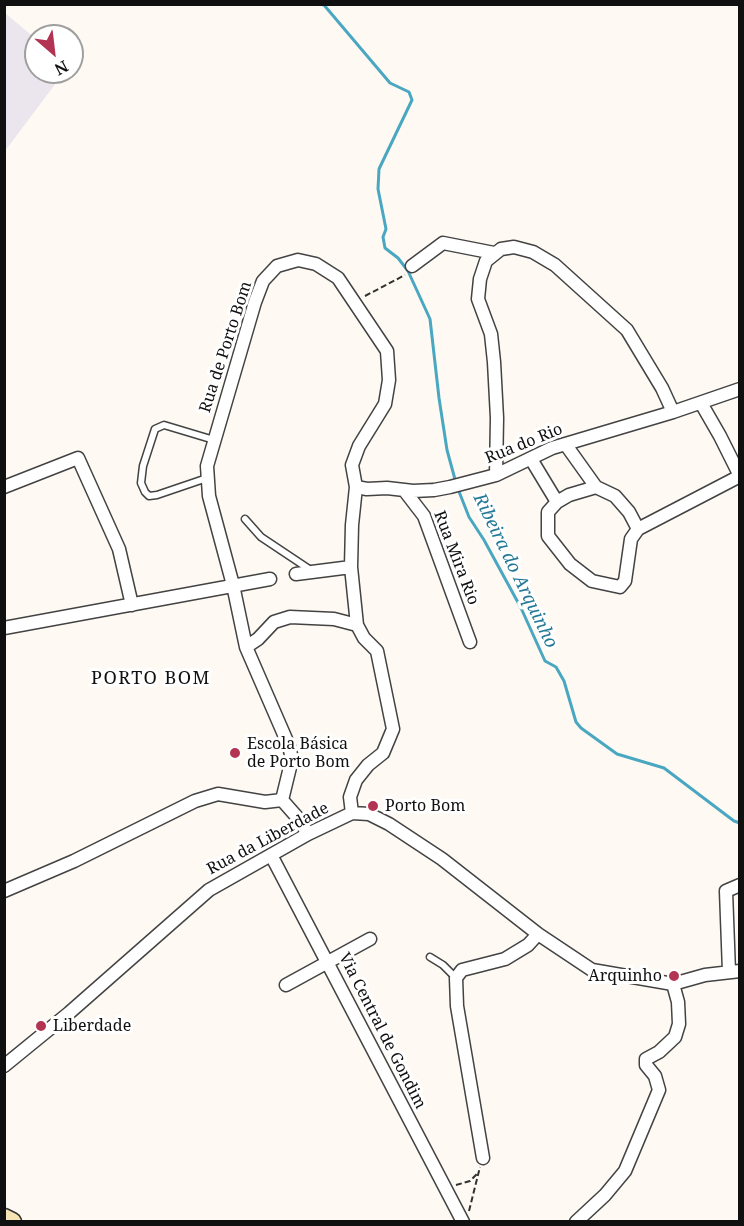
<!DOCTYPE html>
<html>
<head>
<meta charset="utf-8">
<style>
	body { margin:0 }
	#map { position:relative; width:744px; height:1226px; overflow:hidden; background:#fefaf3; font-family:"Noto Serif",serif }
	canvas { display:block }
	.frame { position:absolute; inset:0; border:6px solid #101010; pointer-events:none }
	.north { position:absolute; left:24px; top:24px; width:60px; height:60px; box-sizing:border-box; background:#fff; border:2px solid #9f9f9f; border-radius:50%; rotate:152deg; font-size:16px; font-weight:700; line-height:24px; text-align:center; color:#101010 }
	.north::after { content:''; display:block; margin:auto; width:21px; height:27px; background:#b33452; clip-path:polygon(50% 0,100% 100%,50% 72%,0 100%) }
</style>
</head>
<body>
<div id="map">
<canvas width="744" height="1226"></canvas>
<div class="frame"></div>
<div class="north">N</div>
</div>
<script>
const ctx = document.querySelector('canvas').getContext('2d');
ctx.lineJoin = 'round';
function fill(path, color) { ctx.fillStyle = color; ctx.fill(path, 'evenodd'); }
const shape = rows => new Path2D(rows.map(r => 'M' + r).join(''));
function trace(path, color, width, dash) { ctx.strokeStyle = color; ctx.lineWidth = width; ctx.lineCap = dash ? 'butt' : 'round'; ctx.setLineDash(dash || []); ctx.stroke(path); }
function label(font, color, halo, rows, align = 'center') {
  ctx.font = font + ' "Noto Serif",serif'; ctx.lineWidth = 6; ctx.setLineDash([]); ctx.textBaseline = 'middle'; ctx.strokeStyle = halo; ctx.fillStyle = color; for (const [text, x, y, turn = 0] of rows) {
    ctx.save(); ctx.translate(x, y); ctx.rotate((+turn || 0) * Math.PI / 180); ctx.textAlign = isNaN(turn) ? turn : align; if (halo) ctx.strokeText(text, 0, 0); ctx.fillText(text, 0, 0); ctx.restore();
  }
}
fill(shape([
	[5,13,36,39,36,72,56,72,59,79,5,151]
]), '#ebe5ed');
trace(shape([
	[320,4,324,5,390,83,409,92,412,100,379,169,378,189,386,229,383,237,385,248,398,258,408,271,430,319,439,398,447,450,456,483],
	[458,489,469,517,484,540,521,608,545,661,556,667,564,681,576,722,581,728,617,754,664,768,734,821,740,823]
]), '#4aa7c1', 3);
const service = shape([
	[207,478,157,495,149,496,145,492,141,483,143,466,155,429,164,425,214,440],
	[245,519,261,537,312,571],
	[430,957,443,965,456,978]
]);
const minor = shape([
	[412,266,443,243,494,253],
	[701,403,720,436,740,476],
	[566,445,596,487],
	[531,459,557,502],
	[496,475,497,418,494,362,491,334,478,299,480,279,486,261,501,249,514,247,533,252,555,265,627,330,662,388,673,412],
	[4,487,78,458,119,549,132,605],
	[356,487,367,489,387,488,413,491,434,490,450,487,496,475,552,448,673,412,740,389],
	[404,490,424,516,470,642],
	[638,529,629,512,615,496,596,487,569,495,557,502,548,512,548,536,570,564,592,581,620,587,625,581,631,539,638,529,740,476],
	[296,574,351,567],
	[4,628,270,579],
	[246,647,258,639,274,622,290,617,334,619,357,625],
	[282,800,292,759,289,746,246,647,233,585,209,496,207,466,255,302,263,281,277,266,298,260,316,264,338,278,387,351,389,380,385,404,359,446,352,465,356,487,352,525,351,567,357,625,364,638,377,651,393,729,383,753,368,765,356,780,350,797,352,813],
	[282,800,297,817,308,834],
	[271,855,463,1222],
	[4,891,74,861,195,801,218,794,265,802,282,800],
	[729,972,726,891,740,885],
	[286,985,370,939],
	[4,1066,69,1013,209,890,308,834,352,813,369,814,389,824,442,859,538,934,592,970,673,984,705,975,740,971],
	[483,1158,457,1006,456,978,462,970,505,959,528,945,538,934],
	[576,1222,605,1195,625,1171,659,1090,655,1076,646,1065,646,1059,659,1052,675,1037,679,1024,678,1002,673,984]
]);
const secondary = shape([
	[4,1218,12,1222]
]);
trace(service, '#434343', 9);
trace(minor, '#434343', 15);
trace(secondary, '#323232', 21);
trace(shape([
	[365,296,405,275],
	[456,1185,470,1181,477,1174],
	[469,1211,480,1167]
]), '#323232', 2, [6, 3]);
trace(service, '#fff', 6);
trace(minor, '#fff', 12);
trace(secondary, '#f7e4b5', 18);
for (const [x, y, r, color] of [
	[235,753,6,"#b33452"],
	[373,806,6,"#b33452"],
	[674,976,6,"#b33452"],
	[41,1026,6,"#b33452"]
]) { const dot = new Path2D(); dot.arc(x, y, r, 0, 2 * Math.PI); ctx.fillStyle = color; ctx.fill(dot); trace(dot, '#fff', 2); }
label('16px', '#101010', '#fff', [
	["Rua de Porto Bom",226,347,-72],
	["Rua do Rio",524,444,-22],
	["Rua Mira Rio",456,558,69],
	["Rua da Liberdade",268,839,-28],
	["Via Central de Gondim",382,1031,63]
]);
label('16px', '#101010', '#fff', [
	["Escola Básica",247,744],
	["de Porto Bom",247,762],
	["Porto Bom",385,806],
	["Arquinho",662,976,"right"],
	["Liberdade",53,1026]
], 'left');
label('italic 18px', '#247996', '#fff', [
	["Ribeira do Arquinho",515,571,64]
]);
ctx.letterSpacing = '1.5px';
label('18px', '#101010', '#fff', [
	["PORTO BOM",151,679]
]);
ctx.letterSpacing = '0px';
</script>
</body>
</html>
